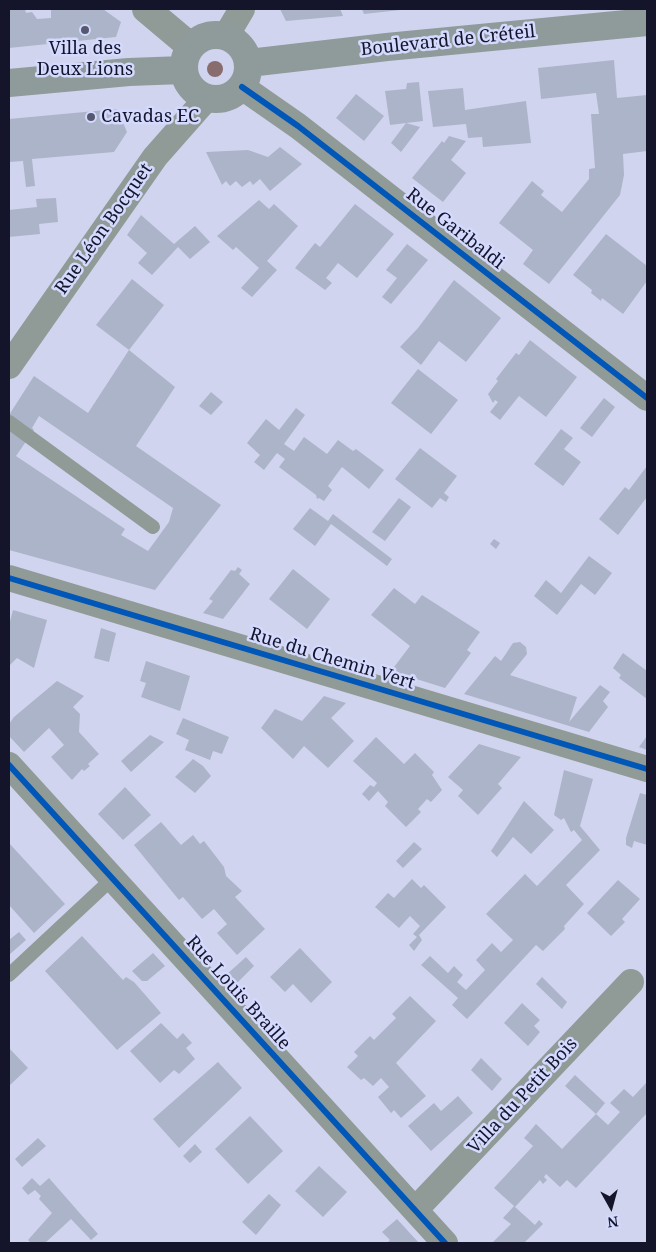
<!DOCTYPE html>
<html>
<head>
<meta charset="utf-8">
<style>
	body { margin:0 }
	#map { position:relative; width:656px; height:1252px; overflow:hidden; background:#d1d4ee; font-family:"Noto Serif",serif }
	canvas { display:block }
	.frame { position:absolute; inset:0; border:10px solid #14152b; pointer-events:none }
	.north { position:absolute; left:586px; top:1182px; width:50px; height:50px; -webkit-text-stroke:4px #d4d9fe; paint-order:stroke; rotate:173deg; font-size:14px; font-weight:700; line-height:20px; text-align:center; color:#14152b }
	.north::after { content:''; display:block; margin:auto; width:18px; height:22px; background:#14152b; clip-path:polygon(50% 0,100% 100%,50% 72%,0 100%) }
</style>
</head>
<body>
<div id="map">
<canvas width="656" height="1252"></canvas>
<div class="frame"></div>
<div class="north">N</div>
</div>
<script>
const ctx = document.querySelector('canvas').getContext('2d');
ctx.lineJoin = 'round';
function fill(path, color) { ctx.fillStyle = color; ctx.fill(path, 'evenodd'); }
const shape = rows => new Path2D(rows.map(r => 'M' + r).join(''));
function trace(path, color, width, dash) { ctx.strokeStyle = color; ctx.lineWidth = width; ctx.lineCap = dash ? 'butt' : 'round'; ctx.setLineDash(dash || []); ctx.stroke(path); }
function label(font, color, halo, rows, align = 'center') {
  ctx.font = font + ' "Noto Serif",serif'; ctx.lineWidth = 5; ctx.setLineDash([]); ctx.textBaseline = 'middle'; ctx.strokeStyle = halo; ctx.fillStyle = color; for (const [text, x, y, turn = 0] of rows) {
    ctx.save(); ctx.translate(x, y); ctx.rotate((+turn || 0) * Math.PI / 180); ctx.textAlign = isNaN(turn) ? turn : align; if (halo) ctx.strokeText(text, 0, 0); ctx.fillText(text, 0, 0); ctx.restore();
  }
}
fill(shape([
	[9,9,25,9,26,13,32,12,37,19,51,18,51,9,103,9,121,22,116,37,9,48],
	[280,9,340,9,343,16,286,21],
	[362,9,400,9,400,10,364,14],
	[614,60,617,98,647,95,647,151,623,154,624,175,620,195,549,284,523,264,533,250,499,223,532,181,544,191,541,195,562,212,589,179,589,169,595,168,591,114,599,114,596,93,541,99,538,68],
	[419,82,423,121,390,125,385,91,406,89,407,83],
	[463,88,465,110,526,101,531,143,483,147,482,137,468,138,466,124,433,127,428,91],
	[356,94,384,116,364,141,336,118],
	[117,109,127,132,114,152,32,159,35,186,26,187,23,161,9,162,9,119],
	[406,123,420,127,401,152,391,143],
	[449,136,466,141,451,160,466,173,443,202,412,178,442,141,444,143],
	[280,147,302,164,270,191,260,179,253,185,250,181,242,187,236,181,230,186,226,181,222,185,206,152,248,150,268,157],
	[56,198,58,222,39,224,40,234,9,237,9,210,37,207,36,199],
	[259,200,269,209,274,204,298,226,267,261,277,270,252,297,241,288,259,268,236,247,233,250,217,236],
	[355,204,394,234,357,278,338,263,326,278,332,283,325,290,295,268,315,243,320,247],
	[141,215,174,244,195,226,210,242,190,259,178,247,152,275,138,263,147,253,127,235],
	[606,234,647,266,647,281,623,314,602,298,601,301,591,293,592,290,573,275],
	[407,244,428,260,391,304,382,297,397,278,386,270],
	[132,279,164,305,129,350,96,325],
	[454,280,501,318,466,362,439,341,421,365,400,347,418,328],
	[530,340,577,377,546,417,519,396,500,420,490,412,498,402,495,400,493,403,488,394,498,381,496,379,516,353,519,355],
	[129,350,175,387,136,446,221,505,155,590,9,550,9,415,34,376,88,413],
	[39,416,173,508,169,522,148,551,121,535,125,529,16,456,34,430,32,428],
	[418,369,458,400,431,434,391,403],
	[211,392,223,402,211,415,199,406],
	[604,398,615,407,592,437,580,428],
	[296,408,305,415,284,444,294,451,304,437,327,454,338,440,353,451,356,449,384,470,369,489,342,467,328,486,332,490,324,501,319,498,317,499,316,495,279,467,285,459,277,453,264,470,254,462,260,455,247,443,266,419,279,430],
	[561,429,573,438,564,449,581,462,563,486,534,464],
	[420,448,457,476,444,493,449,497,446,502,440,498,432,508,395,479],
	[647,466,647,497,618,535,599,519,625,487,629,490],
	[399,498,411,507,385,541,372,532],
	[310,508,328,521,333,514,392,559,387,566,331,524,315,546,293,529],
	[494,539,500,543,496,549,490,544],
	[589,556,612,573,595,595,581,584,557,615,534,596,546,580,561,593],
	[238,567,242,570,239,574,250,584,223,619,203,613,213,601,209,599,231,570,235,571],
	[293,569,330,599,307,629,269,599],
	[394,588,415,604,422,595,480,632,467,650,471,653,445,688,391,671,410,646,371,615],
	[13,610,47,620,34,668,17,658,9,666,9,625],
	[101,628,116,633,109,662,94,658],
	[520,642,526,647,527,654,510,675,577,697,569,722,600,685,610,692,603,701,608,707,589,732,464,694,495,656,501,661,513,643],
	[623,653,647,671,647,699,619,678,621,675,613,668],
	[146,661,190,676,180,711,141,697,146,683,140,681],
	[57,681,84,696,73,707,80,714,79,732,99,754,88,764,90,766,84,771,82,769,72,780,51,757,64,745,49,728,24,752,9,736,9,724,14,717],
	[324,696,346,703,331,718,354,741,328,768,304,746,293,759,261,728,275,709,302,721],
	[183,718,229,737,222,754,213,751,210,760,185,750,189,740,176,734],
	[150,735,164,742,131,772,121,761],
	[647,736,647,750,639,747],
	[376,737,404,764,415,753,434,772,432,775,442,790,431,802,427,799,418,809,421,812,406,827,385,806,388,802,378,791,369,801,362,794,370,785,374,787,377,783,353,761],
	[479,744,521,757,498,784,502,788,478,815,458,796,463,790,448,777],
	[193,759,203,766,211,776,195,793,175,777],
	[564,770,593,779,580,826,600,850,566,885,584,904,564,926,565,929,543,951,536,945,467,1019,452,1005,458,998,421,965,430,956,448,973,454,966,463,975,457,982,466,990,485,970,476,960,492,943,501,952,513,940,486,914,525,874,537,886,582,840,574,830,571,832,564,818,561,820,554,815],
	[125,787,151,815,123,840,98,814],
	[640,793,647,795,647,845,634,841,632,848,626,845,626,838],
	[524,801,554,830,531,854,513,837,497,857,491,851],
	[161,822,181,845,193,835,200,844,204,841,224,867,226,876,242,891,235,897,265,929,237,955,217,933,227,924,214,909,202,919,183,897,179,900,134,845],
	[414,842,422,849,403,868,396,861],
	[9,843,65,904,34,933,9,905],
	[412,879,421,888,424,885,446,907,419,935,422,940,414,951,409,945,417,937,413,934,420,926,410,916,399,928,375,907,388,893,394,898],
	[618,880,640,899,622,919,625,922,611,936,587,913],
	[19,932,26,940,9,955,9,940],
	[82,936,123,980,126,977,134,982,161,1013,117,1050,45,971],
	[300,948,332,982,311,1003,293,984,285,992,270,977],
	[153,953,165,966,147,981,142,981,132,971],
	[246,957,254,966,235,985,226,975],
	[542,977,567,1002,562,1009,536,984],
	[410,996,436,1021,396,1063,426,1096,401,1118,394,1110,391,1113,378,1097,389,1087,381,1078,373,1086,364,1078,361,1080,347,1067,358,1056,354,1052,370,1036,374,1040,396,1018,392,1014],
	[522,1003,540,1020,534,1026,540,1032,528,1046,504,1023],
	[161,1023,177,1039,183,1033,192,1043,186,1048,195,1059,179,1074,174,1070,160,1083,130,1051],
	[9,1048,28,1068,9,1086],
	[481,1058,502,1079,492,1091,471,1070],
	[218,1062,242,1088,179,1148,153,1119],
	[575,1075,605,1103,596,1114,565,1086],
	[647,1082,647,1113,576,1188,567,1180,560,1187,546,1174,544,1177,547,1180,543,1184,540,1180,515,1207,535,1225,539,1220,543,1224,524,1243,492,1243,511,1224,503,1218,514,1206,494,1188,533,1146,524,1138,536,1124,562,1149,596,1114,608,1125,620,1112,610,1103,624,1089,633,1097],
	[458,1096,473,1113,431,1151,408,1126,434,1103,441,1111],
	[250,1116,283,1151,248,1184,215,1149],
	[38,1138,46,1146,22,1167,15,1159],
	[195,1144,202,1152,190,1163,183,1156],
	[319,1166,347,1192,323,1217,295,1191],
	[32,1178,40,1186,49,1178,98,1234,91,1240,71,1219,45,1243,31,1243,28,1240,52,1213,39,1199,41,1196,35,1190,28,1195,22,1188],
	[269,1194,281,1205,256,1235,242,1222],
	[397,1219,419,1243,387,1243,390,1240,382,1232]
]), '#acb4c9');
trace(shape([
	[9,422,153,527],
	[9,975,113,878]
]), '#909b98', 14);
trace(shape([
	[226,36,242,9],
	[242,87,298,126,647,398],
	[9,366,155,157,207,98],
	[9,578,647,769],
	[9,765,445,1243],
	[416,1209,631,982]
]), '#909b98', 26);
trace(shape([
	[146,9,190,46]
]), '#909b98', 28);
trace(shape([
	'184 67a32 32 0 1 1 64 0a32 32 0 1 1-64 0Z',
	[249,63,387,47,647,22],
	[9,83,129,72,183,70]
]), '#8f9a9b', 28);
trace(shape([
	[242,87,298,126,647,398],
	[9,578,647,769],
	[9,765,445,1243]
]), '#0057b8', 6);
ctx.fillStyle = '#886c6e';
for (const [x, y] of [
	[215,69]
]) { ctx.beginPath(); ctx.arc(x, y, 8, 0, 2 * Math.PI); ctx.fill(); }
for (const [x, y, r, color] of [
	[85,30,5,"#56586f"],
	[91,117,5,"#56586f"]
]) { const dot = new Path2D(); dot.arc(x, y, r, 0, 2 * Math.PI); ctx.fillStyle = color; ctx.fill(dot); trace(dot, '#d4d9fe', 2); }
label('18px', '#14152b', '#d4d9fe', [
	["Boulevard de Créteil",448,41,-6],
	["Rue Léon Bocquet",104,229,-55],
	["Rue Garibaldi",455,229,38],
	["Rue du Chemin Vert",332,659,17],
	["Rue Louis Braille",238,993,48],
	["Villa du Petit Bois",523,1096,-47]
]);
label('18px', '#14152b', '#d4d9fe', [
	["Villa des",85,49],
	["Deux Lions",85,70],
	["Cavadas EC",101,117,"left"]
]);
</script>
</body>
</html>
